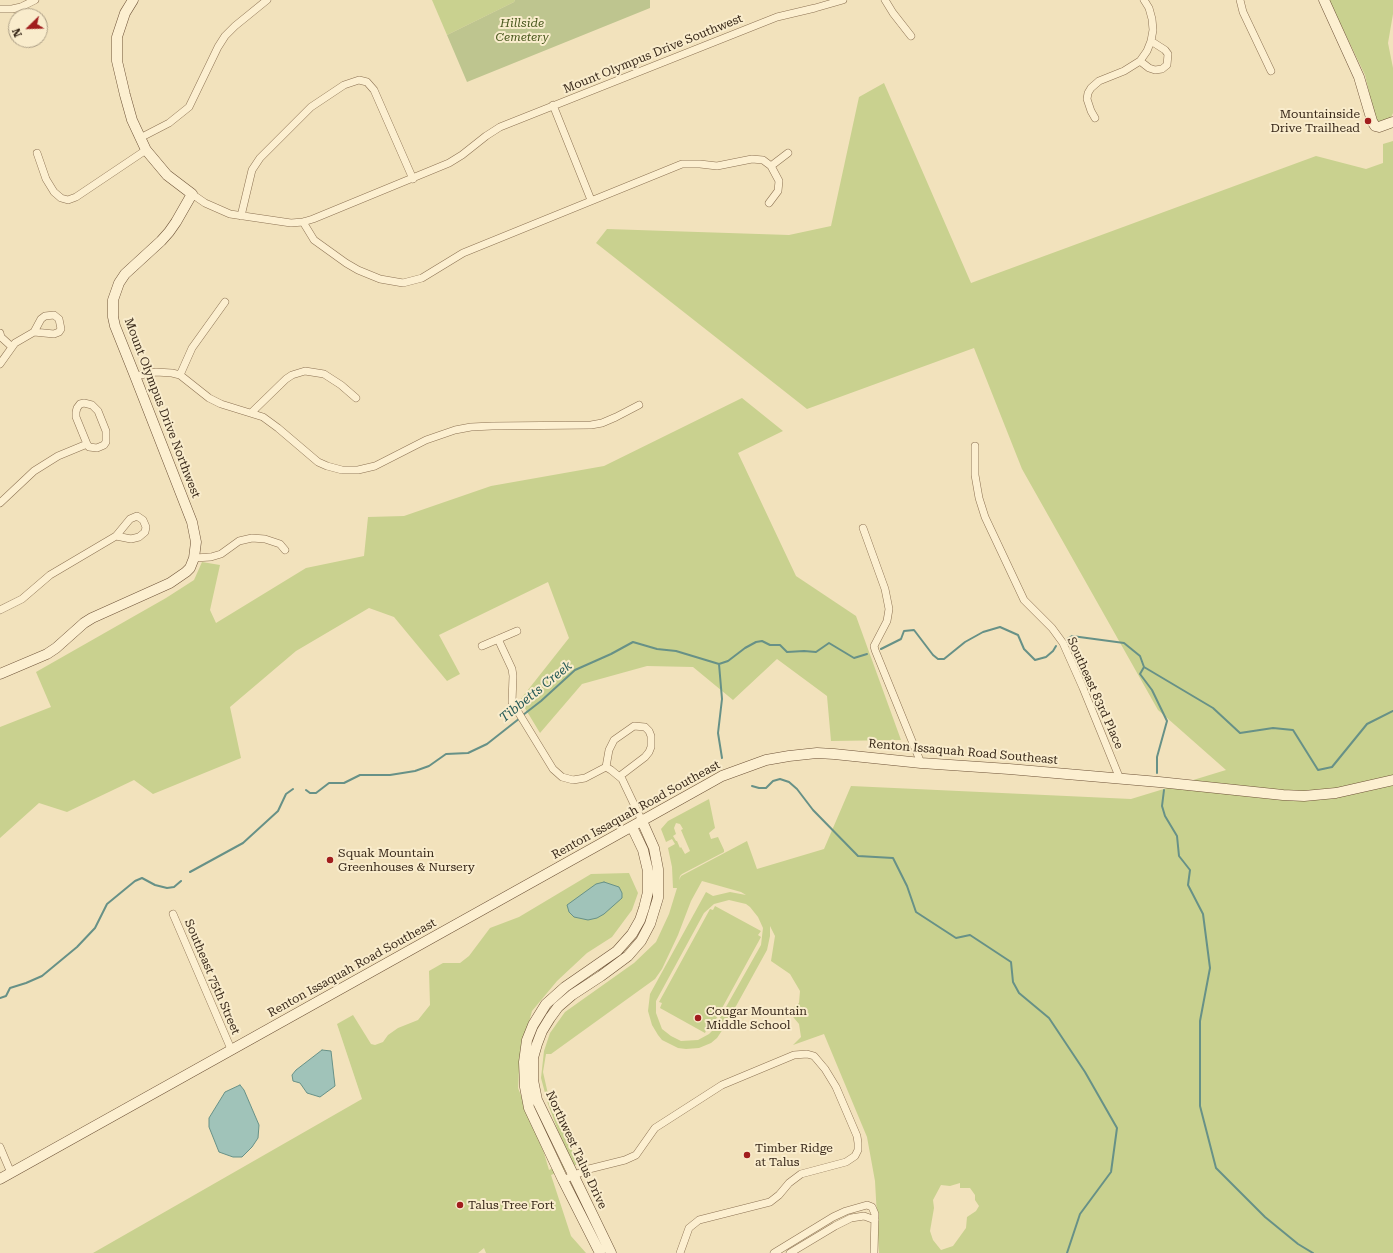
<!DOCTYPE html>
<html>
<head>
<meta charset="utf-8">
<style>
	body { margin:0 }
	#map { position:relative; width:1393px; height:1253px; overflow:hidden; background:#f2e2bc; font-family:"Roboto Serif",serif }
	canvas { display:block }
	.north { position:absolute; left:8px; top:8px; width:40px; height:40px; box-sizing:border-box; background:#f9eccc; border:1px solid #ac9e85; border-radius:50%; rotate:247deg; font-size:11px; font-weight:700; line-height:16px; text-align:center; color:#39291a }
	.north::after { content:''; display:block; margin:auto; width:14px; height:18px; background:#a11d1d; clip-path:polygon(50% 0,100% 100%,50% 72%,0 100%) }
</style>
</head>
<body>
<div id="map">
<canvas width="1393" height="1253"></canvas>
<div class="north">N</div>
</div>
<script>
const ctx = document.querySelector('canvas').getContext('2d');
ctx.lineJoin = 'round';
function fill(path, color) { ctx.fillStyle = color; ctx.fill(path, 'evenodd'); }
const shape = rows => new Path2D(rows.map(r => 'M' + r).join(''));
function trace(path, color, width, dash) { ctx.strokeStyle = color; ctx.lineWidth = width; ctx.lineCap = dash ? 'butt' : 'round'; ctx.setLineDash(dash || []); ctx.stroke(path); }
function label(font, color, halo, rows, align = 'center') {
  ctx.font = font + ' "Roboto Serif",serif'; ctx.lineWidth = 4; ctx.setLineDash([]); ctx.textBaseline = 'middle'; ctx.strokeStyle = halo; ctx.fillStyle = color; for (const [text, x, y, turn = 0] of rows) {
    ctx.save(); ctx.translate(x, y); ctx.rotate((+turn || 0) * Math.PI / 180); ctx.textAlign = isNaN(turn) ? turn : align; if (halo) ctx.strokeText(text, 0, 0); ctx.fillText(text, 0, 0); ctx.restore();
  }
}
fill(shape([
	[432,0,515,0,514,2,447,35],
	[1329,0,1393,0,1393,14,1388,43,1393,68,1393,113,1388,124,1377,126,1365,75],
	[884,83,971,283,1316,156,1366,169,1383,163,1383,144,1393,141,1393,1253,879,1253,875,1181,867,1137,824,1034,793,1045,801,1037,799,1024,789,1012,799,1003,800,991,790,974,771,961,775,936,770,926,770,936,767,950,725,1026,717,1038,711,1043,699,1048,686,1049,678,1048,662,1040,658,1035,652,1025,648,1011,650,994,706,892,713,896,730,892,746,895,741,892,702,881,691,901,678,935,662,969,655,979,551,1054,546,1054,543,1072,548,1094,578,1164,551,1175,571,1236,586,1253,486,1253,484,1248,478,1253,93,1253,362,1099,337,1024,353,1015,371,1044,375,1045,383,1042,388,1035,398,1028,418,1020,430,1005,429,971,443,963,460,963,469,956,490,928,519,917,591,874,629,873,638,893,632,910,612,937,587,953,557,981,532,1011,520,1055,518,1088,544,1153,549,1170,569,1160,548,1104,541,1078,544,1051,550,1033,565,1012,634,963,656,942,669,914,677,888,673,888,672,867,668,848,675,844,672,839,666,842,661,829,668,821,709,799,715,828,709,833,711,839,718,837,724,850,724,852,682,874,680,876,679,880,681,876,747,841,757,869,824,849,851,786,1131,799,1226,770,1158,710,1022,469,974,348,807,409,596,243,607,229,789,235,831,226,859,97],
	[676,823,680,824,683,829,681,830,690,851,685,854,681,847,680,848,677,841,676,841,673,836,676,834,674,828],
	[729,900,746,904,750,907,758,917,763,928,761,945,713,1030,709,1034,698,1040,681,1041,671,1036,662,1029,656,1013,656,1001,704,913,714,904],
	[960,1183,960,1188,970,1188,975,1195,975,1200,979,1206,976,1211,967,1217,966,1228,953,1246,941,1250,933,1240,930,1231,934,1208,933,1200,941,1185,950,1186],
	[742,398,783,431,738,453,796,576,856,616,901,740,831,741,827,696,777,659,733,700,693,667,647,666,582,684,540,733,520,700,569,638,548,582,439,635,460,674,447,681,394,617,369,608,296,651,230,707,241,758,153,794,134,780,67,812,39,803,0,838,0,727,51,707,36,672,166,598,194,580,202,562,220,565,210,610,216,623,306,568,364,556,368,517,404,516,491,486,604,466],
	[715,906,761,931,758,935,761,937,710,1030,707,1028,705,1033,660,1008,662,1003,659,1002,710,909,713,910]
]), '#c9d18f');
fill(shape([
	[515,0,650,0,650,8,467,82,447,35,514,2]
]), '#bec58f');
const water = shape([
	[604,882,619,887,622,893,622,898,604,914,597,918,588,920,574,917,569,912,567,905,596,884,604,882],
	[322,1050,331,1051,335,1086,320,1097,307,1093,300,1083,293,1081,292,1075,296,1070,322,1050],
	[240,1085,244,1090,259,1125,258,1138,252,1147,242,1157,233,1157,219,1152,209,1127,209,1118,225,1092,240,1085]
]);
fill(water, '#a0c3b9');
trace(water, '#679187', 1);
trace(shape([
	[1067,639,1072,636,1124,643,1140,656,1144,667,1213,708,1240,733,1273,728,1293,730,1318,770,1332,767,1367,724,1393,711],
	[881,649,901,639,904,631,914,630,933,655,938,659,944,659,965,642,983,632,1000,627,1018,635,1024,649,1035,660,1046,657,1053,651,1056,646],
	[719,664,722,699,718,733,722,758],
	[1144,667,1140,674,1152,690,1167,721,1157,757,1157,773],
	[523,715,541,701,575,670,611,654,633,642,657,649,676,651,719,664,728,661,745,648,756,642,762,641,770,645,780,645,787,652,804,651,816,652,829,643,854,658,867,654],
	[752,786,759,788,766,788,773,781,780,779,789,782,797,789,813,810,858,856,893,858,907,886,916,912,956,938,970,935,1011,962,1013,982,1019,993,1049,1018,1085,1072,1117,1128,1111,1172,1080,1214,1067,1253],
	[306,790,310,793,316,793,329,783,344,783,360,775,390,775,415,771,429,766,446,754,468,753,487,744,520,718],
	[1164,790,1162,806,1165,816,1177,836,1179,856,1190,870,1188,885,1203,914,1210,968,1200,1021,1200,1106,1216,1168,1265,1217,1298,1244,1313,1253],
	[190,872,243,843,278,811,286,794,293,789],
	[0,998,6,996,10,988,26,983,42,976,77,947,95,928,107,904,135,881,142,878,155,885,167,888,174,887,181,881]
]), '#679187', 2);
const street = shape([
	[885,0,893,13,911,36],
	[1240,0,1243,12,1271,71],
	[0,9,12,9,21,7,35,0],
	[1140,61,1149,68,1155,70,1162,69,1167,65,1168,54,1165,50,1151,41],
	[553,105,591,200],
	[1095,118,1091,111,1087,99,1088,93,1091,88,1099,81,1124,71,1140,61,1147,51,1151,41,1153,30,1152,19,1149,8,1144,0],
	[140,138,169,123,189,107,218,47,225,36,235,26,267,0],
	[37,153,46,179,54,192,61,198,68,200,76,197,146,150],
	[771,166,788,153],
	[192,194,205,203,230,214,291,223,303,222,313,219,449,163,462,155,486,136,500,127,777,17,815,8,843,0],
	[241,216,252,170,260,158,311,107,344,85,359,80,367,82,374,90,413,179],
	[303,222,314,240,346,263,358,270,380,279,403,283,422,278,463,253,682,164,700,164,717,166,752,159,763,160,771,166,779,181,778,191,769,203],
	[0,333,1,337,12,347],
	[0,364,15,343,34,332,41,319,45,316,54,315,59,319,61,329,59,332,54,334,34,332],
	[180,375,192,348,225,302],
	[135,376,156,372,172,373,180,375,209,398,221,404,263,417,278,428,318,462,327,466,342,470,358,470,375,466,426,440,455,430,471,427,492,426,591,425,602,423,616,417,639,405],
	[84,403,92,405,98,411,106,431,106,442,104,445,97,448,89,447,87,444,76,417,76,412,77,408,80,404,84,403],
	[251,413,286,379,292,375,305,371,324,374,341,385,356,398],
	[975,446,975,475,979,498,985,517,1024,600,1052,628,1063,643,1083,688,1120,779],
	[0,503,34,471,58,456,87,444],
	[863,528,885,589,889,609,887,621,874,646,875,650,921,763],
	[194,558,211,557,221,554,239,541,252,538,265,539,280,544,285,550],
	[0,610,22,599,50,575,116,536,130,519,137,516,143,520,146,527,145,532,139,537,131,539,116,536],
	[498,639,512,669,513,676,512,702,553,769,562,777,573,780,585,778,606,767,611,770,622,779,642,821],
	[482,646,517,631],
	[606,767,609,750,614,740,634,726,645,727,649,731,651,736,651,747,649,752,645,757,620,776],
	[173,914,231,1049],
	[0,1147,11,1173],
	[563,1180,589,1169,625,1160,636,1155,655,1128,722,1085,794,1055,807,1054,814,1056,825,1069,836,1087,857,1136,858,1143,858,1150,855,1156,846,1162,801,1174,789,1183,779,1195,770,1202,699,1220,689,1228,680,1253],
	[774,1253,833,1217,846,1211,867,1205,872,1207,875,1214,874,1253],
	[790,1253,835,1226,851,1218,864,1216,875,1220]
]);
const secondary = shape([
	[1324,0,1359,77,1372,121,1375,126,1379,127,1393,122],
	[0,674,47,654,56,648,84,623,92,618,170,583,186,572,190,568,194,558,196,542,192,522,135,376,115,326,113,317,113,300,119,283,125,274,161,241,169,232,176,222,192,194,167,175,146,150,132,120,125,95,117,61,117,37,125,13,133,0],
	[0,1179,706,785,722,776,766,760,789,756,817,753,834,754,921,763,1009,769,1159,782,1283,795,1304,796,1336,793,1393,780],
	[600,1253,563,1180,529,1108,525,1087,524,1062,527,1040,533,1025,546,1004,565,987,617,951,632,934,640,920,644,908,648,892,648,871,643,850,632,827],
	[611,1253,537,1100,533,1080,533,1058,537,1044,542,1031,550,1018,558,1007,572,995,601,976,628,956,641,941,650,924,658,898,658,869,654,848,642,821]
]);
trace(street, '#8c7253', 8);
trace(secondary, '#6d5237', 11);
trace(street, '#fcefd0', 7);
trace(secondary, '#fcefd0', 10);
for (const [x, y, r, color] of [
	[1368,121,4,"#a11d1d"],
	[330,860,4,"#a11d1d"],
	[698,1018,4,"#a11d1d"],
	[747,1155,4,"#a11d1d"],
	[460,1205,4,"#a11d1d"]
]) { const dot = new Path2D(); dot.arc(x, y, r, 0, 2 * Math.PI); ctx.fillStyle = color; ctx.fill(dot); trace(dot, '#f9eccc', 1.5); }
label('italic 12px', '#49581e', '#f9eccc', [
	["Hillside",522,23],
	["Cemetery",522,37]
]);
label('12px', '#39291a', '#f9eccc', [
	["Mount Olympus Drive Southwest",653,54,-22],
	["Mount Olympus Drive Northwest",162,408,69],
	["Southeast 83rd Place",1095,693,66],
	["Renton Issaquah Road Southeast",963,752,5],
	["Renton Issaquah Road Southeast",636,810,-29],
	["Renton Issaquah Road Southeast",352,968,-29],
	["Southeast 75th Street",212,977,67],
	["Northwest Talus Drive",576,1150,65]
]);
label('12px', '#39291a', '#f9eccc', [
	["Mountainside",1360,114,"right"],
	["Drive Trailhead",1360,128,"right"],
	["Squak Mountain",338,853],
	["Greenhouses & Nursery",338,867],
	["Cougar Mountain",706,1011],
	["Middle School",706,1025],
	["Timber Ridge",755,1148],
	["at Talus",755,1162],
	["Talus Tree Fort",468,1205]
], 'left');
label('italic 13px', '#275b58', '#f9eccc', [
	["Tibbetts Creek",536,692,-39]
]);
</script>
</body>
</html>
